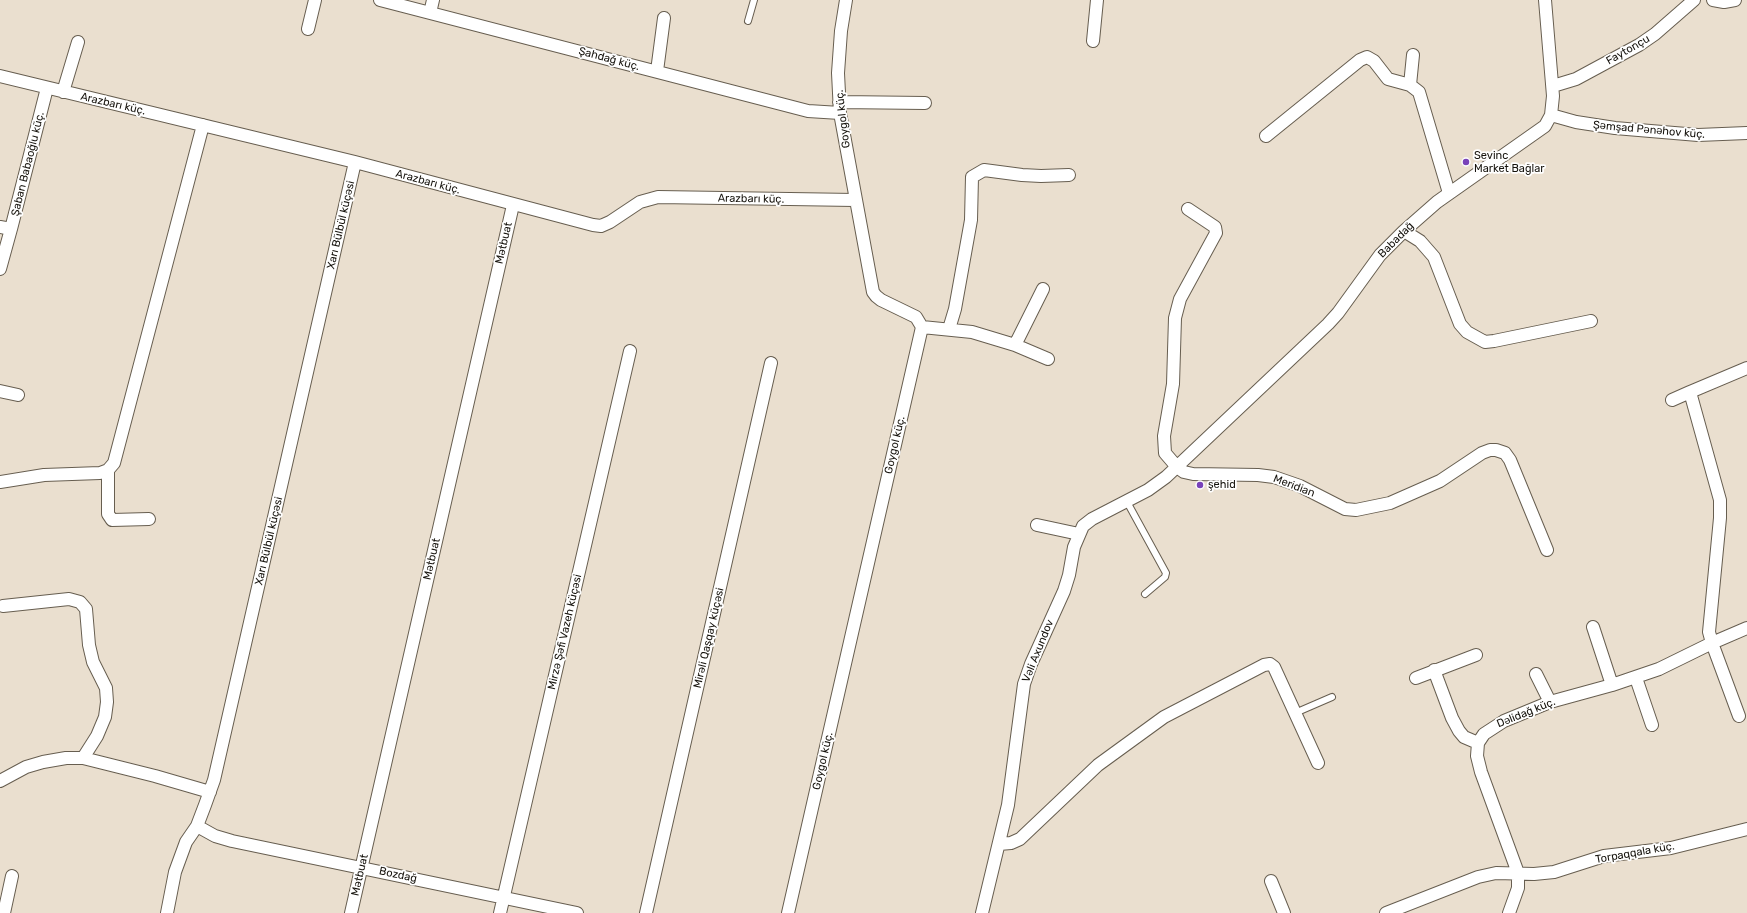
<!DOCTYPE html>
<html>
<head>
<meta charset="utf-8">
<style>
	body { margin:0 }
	canvas { display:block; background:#eadfcf }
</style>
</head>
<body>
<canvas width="1747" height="913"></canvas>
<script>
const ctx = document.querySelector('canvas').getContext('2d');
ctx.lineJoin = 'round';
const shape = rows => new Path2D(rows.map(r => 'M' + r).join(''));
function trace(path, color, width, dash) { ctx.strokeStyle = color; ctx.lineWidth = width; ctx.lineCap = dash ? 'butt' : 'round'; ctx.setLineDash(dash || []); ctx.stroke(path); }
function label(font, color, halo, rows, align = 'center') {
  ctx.font = font + ' Rubik,sans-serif'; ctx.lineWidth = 3.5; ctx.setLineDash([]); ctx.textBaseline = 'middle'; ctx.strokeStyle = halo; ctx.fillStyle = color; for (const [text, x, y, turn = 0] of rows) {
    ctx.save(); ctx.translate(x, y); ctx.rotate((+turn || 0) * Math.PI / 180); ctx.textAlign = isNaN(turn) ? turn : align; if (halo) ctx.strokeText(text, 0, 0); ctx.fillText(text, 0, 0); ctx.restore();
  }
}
const lane = shape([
	[748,21,754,0],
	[1126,500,1166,573,1165,577,1145,594],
	[1295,713,1332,697]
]);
const street = shape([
	[380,0,808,111,840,113],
	[1713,0,1724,2,1735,0],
	[430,13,433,0],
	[308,29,315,0],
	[1093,41,1097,0],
	[657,71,664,18],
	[0,76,355,162,593,225,601,226,610,222,640,202,658,197,855,200],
	[1410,85,1413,55],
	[1553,86,1576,79,1639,45,1655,34,1694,0],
	[63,92,78,42],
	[839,102,925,103],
	[1551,115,1576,122,1615,128,1698,135,1747,133],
	[1266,136,1360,60,1367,57,1374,61,1388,79,1410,85,1419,92,1449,193],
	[1188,209,1215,227,1216,233,1180,299,1175,318,1173,384,1164,436,1165,453,1177,467,1184,472,1193,474,1258,475,1274,477,1300,486,1345,509,1356,510,1390,503,1440,481,1482,453,1490,450,1496,450,1505,453,1510,460,1547,550],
	[0,227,11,229,47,88],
	[1404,231,1420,241,1434,257,1460,324,1467,332,1485,342,1494,341,1591,321],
	[0,269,11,229],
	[922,327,972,332,1015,345,1048,359],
	[949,329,955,309,971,220,972,177,984,170,1022,175,1041,176,1069,175],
	[1015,345,1043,289],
	[0,391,18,395],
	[1672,400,1690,392],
	[108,470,108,514,112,520,149,519],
	[0,482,44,475,100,473,108,470,114,463,203,125],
	[1037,525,1079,534],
	[3,606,69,599,80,602,86,609,89,645,93,662,106,688,107,702,105,717,97,736,83,758],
	[1593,627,1612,685],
	[1434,670,1452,718,1459,731,1464,737,1478,743],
	[1536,674,1550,702],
	[1416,678,1476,655],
	[1636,678,1652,725],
	[1739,716,1712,643,1709,632,1720,518,1720,500,1690,392,1747,368],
	[0,781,26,767,43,762,66,758,83,758,155,776,210,792],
	[197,826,215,836,232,841,577,913],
	[999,844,1011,843,1020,839,1098,765,1164,717,1264,665,1270,664,1274,667,1318,763],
	[1271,881,1284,913],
	[4,913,12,876],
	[167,913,175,872,186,842,197,826,205,805,214,780,355,162],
	[351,913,513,205],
	[500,913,630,351],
	[646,913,771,363],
	[788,913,922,327,916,317,881,300,876,296,873,292,840,113,838,73,841,31,846,0],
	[982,913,1008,805,1024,684,1031,664,1064,591,1069,575,1074,547,1083,526,1092,519,1148,490,1166,477,1328,324,1338,313,1380,255,1404,231,1437,202,1545,126,1551,115,1553,96,1545,0],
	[1386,913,1478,877,1496,873,1534,874,1554,872,1604,856,1671,848,1747,829],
	[1509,913,1518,888,1518,873,1481,772,1477,756,1478,743,1484,734,1504,721,1550,702,1612,685,1659,669,1712,643,1747,628]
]);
trace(lane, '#675e50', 8);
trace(street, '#675e50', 14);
trace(lane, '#fff', 6);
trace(street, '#fff', 12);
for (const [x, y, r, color] of [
	[1466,162,4,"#7842b9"],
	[1200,485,4,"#7842b9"]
]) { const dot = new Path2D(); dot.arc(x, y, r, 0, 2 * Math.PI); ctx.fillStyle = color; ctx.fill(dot); trace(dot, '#fff', 1.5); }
label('11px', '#16130d', '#fff', [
	["Faytonçu",1628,50,-30],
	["Şahdağ küç.",609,59,15],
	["Arazbarı küç.",113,104,13],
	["Goygol küç.",843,119,-97],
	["Şəmşad Pənəhov küç.",1649,130,5],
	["Şaban Babaoğlu küç.",28,164,-76],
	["Arazbarı küç.",428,182,15],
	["Arazbarı küç.",751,199,1],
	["Xarı Bülbül küçəsi",341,225,-77],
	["Babadağ",1396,240,-45],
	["Mətbuat",504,243,-77],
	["Goygol küç.",895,445,-77],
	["Meridian",1294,486,21],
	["Xarı Bülbül küçəsi",269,541,-77],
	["Mətbuat",432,559,-77],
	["Mirzə Şəfi Vazeh küçəsi",565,632,-77],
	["Mirəli Qaşqay küçəsi",709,638,-77],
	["Vəli Axundov",1038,651,-68],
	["Dəlidağ küç.",1526,713,-22],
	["Goygol küç.",823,761,-77],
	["Torpaqqala küç.",1635,853,-10],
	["Mətbuat",360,875,-77],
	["Bozdağ",398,875,12]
]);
label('11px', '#16130d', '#fff', [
	["Sevinc",1474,156],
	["Market Bağlar",1474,169],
	["şehid",1208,485]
], 'left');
</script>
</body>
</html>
